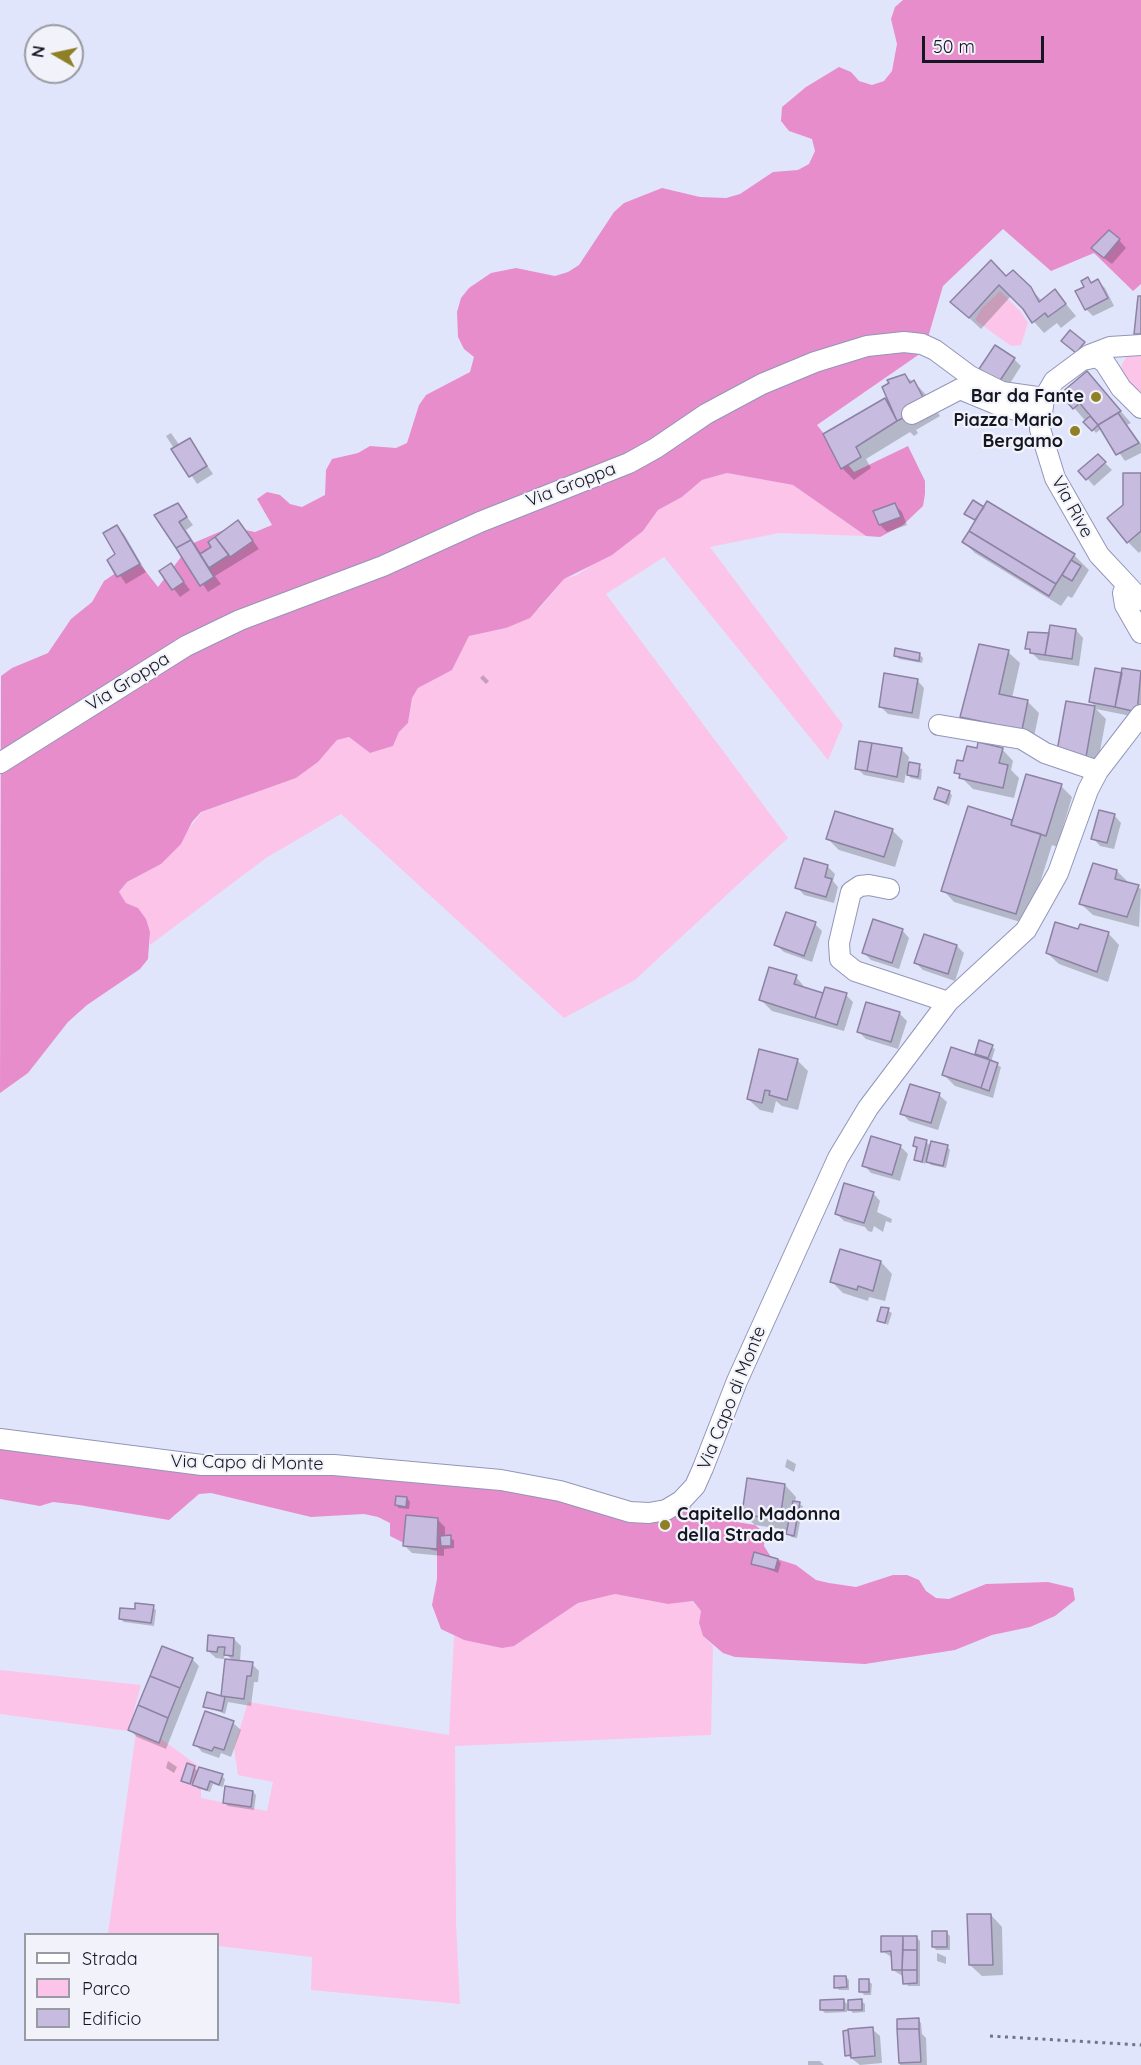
<!DOCTYPE html>
<html>
<head>
<meta charset="utf-8">
<style>
	body { margin:0 }
	#map { position:relative; width:1141px; height:2065px; overflow:hidden; background:#e1e5fb; font-family:Quicksand,sans-serif }
	canvas { display:block }
	.legend { position:absolute; left:24px; top:1933px; width:195px; height:108px; box-sizing:border-box; background:#f2f3fa; border:2px solid #999ba4; margin:0; padding:8px 10px; list-style:none; font-size:18px; color:#141622 }
	.legend li { display:flex; align-items:center; gap:12px; height:30px }
	.legend b { width:30px; border:2px solid #999ba4 }
	.north { position:absolute; left:24px; top:24px; width:60px; height:60px; box-sizing:border-box; background:#f2f3fa; border:2px solid #999ba4; border-radius:50%; rotate:279deg; font-size:16px; font-weight:700; line-height:24px; text-align:center; color:#141622 }
	.north::after { content:''; display:block; margin:auto; width:21px; height:27px; background:#8f8027; clip-path:polygon(50% 0,100% 100%,50% 72%,0 100%) }
	.scale { position:absolute; left:922px; top:36px; width:122px; height:27px; box-sizing:border-box; border:3px solid #141622; border-top:0; padding-left:8px; font-size:18px; line-height:21px; white-space:nowrap; color:#141622; -webkit-text-stroke:4px #f2f3fa; paint-order:stroke }
</style>
</head>
<body>
<div id="map">
<canvas width="1141" height="2065"></canvas>
<ul class="legend">
<li><b style="height:8px;background:#fff"></b>Strada</li>
<li><b style="height:16px;background:#fcc4e9"></b>Parco</li>
<li><b style="height:16px;background:#c7bcdf"></b>Edificio</li>
</ul>
<div class="north">N</div>
<div class="scale">50 m</div>
</div>
<script>
const ctx = document.querySelector('canvas').getContext('2d');
ctx.lineJoin = 'round';
function fill(path, color) { ctx.fillStyle = color; ctx.fill(path, 'evenodd'); }
const shape = rows => new Path2D(rows.map(r => 'M' + r).join(''));
function trace(path, color, width, dash) { ctx.strokeStyle = color; ctx.lineWidth = width; ctx.lineCap = dash ? 'butt' : 'round'; ctx.setLineDash(dash || []); ctx.stroke(path); }
function label(font, color, halo, rows, align = 'center') {
  ctx.font = font + ' Quicksand,sans-serif'; ctx.lineWidth = 4.5; ctx.setLineDash([]); ctx.textBaseline = 'middle'; ctx.strokeStyle = halo; ctx.fillStyle = color; for (const [text, x, y, turn = 0] of rows) {
    ctx.save(); ctx.translate(x, y); ctx.rotate((+turn || 0) * Math.PI / 180); ctx.textAlign = isNaN(turn) ? turn : align; if (halo) ctx.strokeText(text, 0, 0); ctx.fillText(text, 0, 0); ctx.restore();
  }
}
fill(shape([
	[1000,291,1021,312,1028,323,1021,345,1011,346,975,320,981,309],
	[1141,348,1141,391,1136,398,1121,372,1122,364,1130,351],
	[727,473,793,485,866,536,779,533,710,547,843,725,828,760,664,557,606,594,788,838,635,980,564,1018,341,814,266,858,150,945,150,932,138,908,126,903,119,893,127,882,161,864,202,812,296,778,318,762,337,740,349,737,370,753,393,746,399,732,408,723,412,698,418,688,452,670,469,636,506,628,540,608,564,579,577,575,643,531,658,510,682,497,702,480],
	[615,1594,668,1604,692,1601,701,1611,699,1623,703,1636,713,1646,711,1735,455,1746,456,1923,460,2004,311,1990,312,1957,218,1946,218,1934,108,1934,136,1732,0,1714,0,1670,141,1685,132,1718,201,1768,201,1798,267,1811,273,1782,238,1775,234,1748,248,1702,449,1735,454,1636,464,1640,514,1646,578,1603]
]), '#fcc4e9');
fill(shape([
	[903,0,1141,0,1141,284,1133,291,1094,253,1051,271,1003,229,943,286,924,351,817,425,854,472,908,446,925,481,925,494,923,506,903,525,880,537,866,536,793,485,727,473,702,480,682,497,658,510,643,531,612,555,564,579,530,618,506,628,469,636,452,670,418,688,412,698,408,723,399,732,393,746,370,753,349,737,337,740,318,762,296,778,201,812,192,822,181,844,161,864,127,882,119,892,126,903,138,908,146,919,150,932,148,959,140,969,87,1005,68,1022,28,1073,0,1093,1,676,12,668,48,653,71,619,92,602,104,581,136,559,158,587,191,544,231,527,255,532,272,525,257,499,267,492,280,495,290,504,302,507,325,495,326,470,332,459,358,453,370,446,396,448,407,443,419,405,426,395,470,372,474,357,464,349,458,337,457,312,461,298,469,288,491,273,516,268,555,276,568,272,579,265,614,212,624,203,662,188,700,197,726,198,740,194,773,172,798,170,809,164,815,151,812,139,789,131,781,121,782,107,806,87,839,67,851,72,859,81,872,85,884,81,892,71,897,44,891,19,895,7],
	[0,1442,468,1478,619,1509,686,1505,707,1517,755,1525,765,1533,764,1546,771,1557,796,1565,816,1580,829,1583,856,1587,893,1575,907,1575,919,1580,926,1591,936,1598,949,1599,986,1584,1048,1582,1073,1588,1075,1600,1055,1616,1030,1627,992,1635,955,1650,865,1664,735,1657,723,1653,703,1636,699,1623,701,1611,693,1601,668,1604,615,1594,578,1603,514,1646,502,1648,464,1640,441,1629,432,1605,437,1579,437,1551,402,1542,390,1536,390,1523,378,1517,364,1514,311,1517,211,1493,199,1494,169,1520,79,1505,53,1502,40,1506,0,1499]
]), '#e78dcb');
fill(shape([
	[1119,240,1126,248,1112,264,1100,255],
	[1006,278,1030,288,1042,301,1055,291,1076,316,1061,328,1057,323,1044,333,1011,296,981,329,952,302],
	[1087,279,1092,284,1098,281,1105,288,1114,306,1093,316,1086,309],
	[1014,359,1021,366,1007,388,988,376],
	[1087,373,1131,423,1127,425,1141,444,1141,453,1125,461,1102,428,1096,433,1062,394],
	[1091,413,1097,421,1095,422,1088,416],
	[897,376,899,379,904,376,914,382,929,398,940,416,916,430,918,433,914,436,910,432,866,459,871,468,854,480,842,468,884,400,893,409,889,381],
	[171,433,180,446,190,440,213,474,197,484,166,436],
	[1098,456,1112,470,1094,486,1087,478],
	[1141,474,1141,551,1139,553,1128,542],
	[973,502,1074,555,1089,570,1072,598,1068,596,1061,606,975,553,964,542,976,521,966,514],
	[178,505,193,525,186,530,202,555,245,530,259,549,215,576,221,584,208,592,157,515],
	[895,505,902,512,907,525,887,532,880,525,875,512],
	[116,527,124,534,146,572,126,584,109,560,117,555],
	[171,565,190,590,180,597,161,572],
	[1076,630,1083,638,1079,666,1039,660,1027,648],
	[1008,652,1020,663,1012,698,1028,702,1039,713,1033,741,973,728,962,716],
	[919,654,923,658,922,663,899,659,896,655],
	[1141,673,1141,718,1096,709,1106,719,1097,767,1070,762,1067,703,1097,708,1091,702,1123,675],
	[483,675,489,681,486,684,480,678],
	[917,680,924,688,919,719,888,714,880,706],
	[901,749,909,757,908,764,922,769,921,780,911,778,906,773,904,783,864,775,857,768],
	[1002,749,1013,761,1011,770,1019,778,1014,798,973,789,956,772,978,750],
	[1061,786,1072,797,1057,847,1052,845,1027,924,954,902,943,890,968,808,1013,822],
	[949,792,952,795,949,806,935,799],
	[1114,815,1121,823,1114,849,1100,846,1093,838],
	[892,830,903,841,895,867,839,850,828,839],
	[827,866,835,874,833,881,838,887,834,903,804,895,797,887],
	[1117,871,1128,882,1141,889,1139,927,1093,915,1081,904],
	[815,924,822,931,812,962,784,952,776,945],
	[902,930,909,938,899,969,871,960,864,953],
	[1080,931,1108,933,1119,945,1108,982,1059,964,1047,953],
	[957,946,964,953,955,981,923,970,916,963],
	[796,977,807,990,824,995,846,995,853,1002,844,1031,772,1011,761,1000],
	[900,1014,907,1021,898,1049,866,1039,859,1032],
	[980,1042,995,1049,991,1062,1001,1067,993,1098,955,1086,944,1075,976,1056],
	[797,1060,808,1071,798,1110,782,1106,776,1101,773,1113,760,1110,748,1099],
	[939,1095,947,1102,938,1130,909,1121,902,1113],
	[926,1142,932,1147,947,1146,950,1150,946,1168,931,1165,926,1159,925,1164,916,1160,918,1149,915,1146],
	[900,1146,908,1154,900,1181,871,1173,864,1165],
	[873,1193,880,1201,877,1212,892,1219,891,1223,886,1221,883,1232,874,1226,872,1232,868,1231,865,1227,844,1221,836,1213],
	[841,1251,881,1262,892,1274,885,1301,869,1297,868,1301,843,1293,832,1282],
	[882,1308,892,1313,888,1325,879,1320],
	[787,1459,796,1464,794,1472,785,1467],
	[785,1485,796,1497,795,1502,803,1506,797,1538,791,1537,788,1530,755,1525,743,1514],
	[407,1498,410,1502,409,1509,399,1508,396,1505],
	[437,1519,445,1527,445,1537,454,1540,454,1548,444,1549,444,1556,412,1553,405,1546],
	[778,1560,781,1563,778,1573,753,1563],
	[153,1607,156,1610,154,1626,124,1622,120,1619],
	[234,1639,241,1646,240,1662,252,1664,259,1671,258,1682,254,1682,251,1706,228,1702,225,1714,205,1706,208,1694,226,1699,222,1695,233,1661,225,1653,224,1659,216,1658,208,1651],
	[192,1659,199,1666,166,1749,137,1737,130,1730],
	[233,1723,241,1730,231,1757,221,1753,219,1758,202,1752,195,1744],
	[168,1761,177,1767,174,1773,166,1768],
	[194,1767,198,1772,222,1776,225,1779,223,1787,213,1784,210,1792,197,1788,197,1785,185,1782,183,1781],
	[253,1792,256,1795,254,1810,228,1806,224,1802],
	[991,1915,1002,1927,1003,1975,982,1976,970,1965],
	[947,1933,950,1936,950,1950,936,1950,933,1946],
	[916,1937,920,1941,920,1986,908,1986,904,1977,893,1970,893,1958,882,1951,882,1938],
	[937,1953,946,1957,946,1964,937,1961],
	[846,1977,849,1980,849,1990,839,1990,836,1987],
	[868,1981,872,1984,871,1995,864,1995,861,1991],
	[843,2000,847,2004,847,2012,825,2013,822,2010],
	[861,2001,865,2004,865,2012,853,2013,850,2010],
	[918,2020,921,2023,922,2034,926,2038,927,2065,900,2065,898,2021],
	[872,2029,880,2036,882,2063,860,2065,847,2055,845,2032],
	[808,2061,820,2061,824,2065,808,2065]
]), '#0003');
const building = shape([
	[1109,230,1120,239,1104,258,1091,248,1109,230],
	[991,260,1006,276,1013,270,1031,287,1039,302,1055,289,1066,304,1048,317,1045,313,1032,323,1023,309,999,285,969,318,950,302,991,260],
	[1088,277,1091,283,1098,279,1108,298,1085,310,1075,291,1084,287,1081,281,1088,277],
	[1138,296,1141,296,1141,334,1134,334,1138,296],
	[1070,330,1085,342,1076,353,1061,341,1070,330],
	[995,345,1015,358,999,382,979,369,995,345],
	[1087,371,1121,411,1098,425,1067,388,1087,371],
	[905,374,910,383,914,380,925,401,902,414,903,418,897,421,882,387,889,383,887,380,905,374],
	[1067,388,1080,403,1073,409,1060,394,1067,388],
	[885,398,897,421,856,447,861,457,841,469,823,434,885,398],
	[1118,413,1139,443,1116,455,1098,425,1118,413],
	[1090,416,1098,425,1092,431,1083,422,1090,416],
	[190,438,207,466,189,477,171,449,190,438],
	[1098,454,1106,462,1086,480,1078,471,1098,454],
	[1123,473,1141,473,1141,531,1127,543,1107,518,1123,505,1123,473],
	[973,500,984,507,975,520,964,514,973,500],
	[987,501,1075,554,1056,584,969,531,987,501],
	[178,503,187,517,179,522,191,540,176,548,154,515,178,503],
	[895,503,901,517,879,525,873,511,895,503],
	[238,520,253,541,230,557,215,537,238,520],
	[117,525,140,564,117,577,107,560,115,554,103,533,117,525],
	[969,531,1056,584,1049,596,962,542,969,531],
	[215,537,229,555,209,568,200,554,211,547,208,542,215,537],
	[191,540,214,577,200,586,176,548,191,540],
	[1071,560,1081,566,1072,581,1062,575,1071,560],
	[171,563,184,582,172,590,159,571,171,563],
	[1050,625,1076,629,1072,659,1045,655,1050,625],
	[1028,632,1049,633,1045,655,1030,653,1030,649,1025,649,1028,632],
	[979,644,1009,650,999,694,1028,700,1022,730,960,717,979,644],
	[895,648,920,653,919,661,894,656,895,648],
	[1095,668,1122,673,1115,707,1089,702,1095,668],
	[1122,668,1141,671,1137,712,1115,707,1122,668],
	[884,673,918,679,912,713,879,707,884,673],
	[1066,701,1095,706,1086,757,1057,751,1066,701],
	[859,741,872,743,867,771,855,769,859,741],
	[978,742,1003,748,999,763,1008,765,1003,788,959,778,960,774,954,773,957,760,963,761,967,746,977,748,978,742],
	[872,743,902,748,897,777,867,771,872,743],
	[909,762,920,764,918,777,907,775,909,762],
	[1026,774,1062,784,1046,836,1011,825,1026,774],
	[938,787,950,791,946,803,934,799,938,787],
	[968,806,1012,820,1011,825,1041,834,1016,914,941,891,968,806],
	[1099,810,1115,814,1107,843,1091,839,1099,810],
	[835,811,893,829,884,857,826,839,835,811],
	[804,858,828,865,825,877,832,879,826,897,795,888,804,858],
	[1093,863,1117,870,1115,879,1139,885,1127,917,1079,904,1093,863],
	[786,912,816,922,804,956,774,945,786,912],
	[873,919,903,929,892,963,862,953,873,919],
	[1055,922,1078,929,1080,924,1109,932,1097,972,1046,953,1055,922],
	[924,934,957,945,948,974,914,963,924,934],
	[769,967,797,975,794,984,823,993,815,1018,759,1000,769,967],
	[825,987,847,993,837,1025,815,1018,825,987],
	[866,1002,900,1012,891,1042,857,1032,866,1002],
	[979,1040,993,1045,988,1058,975,1054,979,1040],
	[951,1047,990,1060,981,1088,942,1075,951,1047],
	[759,1049,798,1059,787,1100,769,1095,770,1091,765,1090,762,1103,747,1099,759,1049],
	[990,1060,998,1063,989,1091,981,1088,990,1060],
	[910,1084,940,1093,931,1123,900,1114,910,1084],
	[871,1136,901,1145,892,1175,862,1166,871,1136],
	[915,1137,927,1140,922,1162,914,1160,917,1147,913,1146,915,1137],
	[931,1141,948,1145,943,1166,926,1162,931,1141],
	[844,1183,874,1192,864,1223,835,1214,844,1183],
	[840,1249,881,1261,873,1291,858,1286,857,1290,830,1282,840,1249],
	[881,1307,889,1308,885,1323,877,1321,881,1307],
	[747,1478,785,1484,780,1520,742,1514,747,1478],
	[396,1496,407,1497,406,1507,395,1505,396,1496],
	[793,1501,800,1502,794,1536,786,1534,793,1501],
	[406,1515,438,1518,437,1549,403,1546,406,1515],
	[451,1535,451,1546,441,1546,440,1536,451,1535],
	[754,1552,778,1559,775,1570,751,1564,754,1552],
	[135,1603,154,1605,151,1623,119,1619,120,1608,135,1609,135,1603],
	[208,1635,234,1638,233,1656,224,1655,225,1647,218,1647,217,1652,207,1651,208,1635],
	[162,1646,193,1658,180,1688,150,1676,162,1646],
	[225,1659,253,1662,251,1676,247,1676,244,1699,221,1696,225,1659],
	[150,1676,180,1688,168,1718,138,1705,150,1676],
	[207,1692,225,1697,222,1711,203,1707,207,1692],
	[138,1705,168,1718,159,1743,128,1730,138,1705],
	[205,1711,234,1721,224,1750,214,1747,212,1751,193,1745,205,1711],
	[187,1763,195,1766,190,1784,181,1781,187,1763],
	[199,1767,223,1774,219,1785,210,1781,207,1790,192,1785,199,1767],
	[225,1786,253,1791,251,1807,223,1803,225,1786],
	[967,1914,991,1914,993,1965,969,1965,967,1914],
	[932,1931,947,1931,947,1947,932,1947,932,1931],
	[881,1936,903,1936,902,1970,892,1970,891,1951,881,1952,881,1936],
	[903,1936,917,1936,917,1950,903,1950,903,1936],
	[903,1950,917,1950,917,1970,902,1970,903,1950],
	[902,1970,917,1970,917,1983,903,1984,902,1970],
	[834,1976,846,1976,847,1987,834,1988,834,1976],
	[859,1979,869,1979,869,1992,859,1992,859,1979],
	[844,1999,844,2010,820,2010,820,2000,844,1999],
	[862,1999,862,2010,848,2010,848,2000,862,1999],
	[919,2018,919,2029,897,2029,897,2019,919,2018],
	[873,2027,875,2056,851,2058,848,2029,873,2027],
	[897,2029,919,2029,921,2062,899,2063,897,2029],
	[848,2030,851,2055,845,2056,843,2031,848,2030]
]);
fill(building, '#c7bcdf');
trace(building, '#8c82a3', 1.5);
const street = shape([
	[1083,360,1097,357,1105,363,1121,388,1141,408],
	[1044,398,1040,429,1055,478,1099,555,1141,600],
	[912,414,960,389,1001,406,1040,417],
	[1126,585,1123,593,1125,605,1141,633],
	[939,725,1022,739,1045,753,1098,771],
	[0,763,186,646,240,620,383,566,480,522,629,463,656,448,706,414,762,384,815,362,867,346,904,342,922,344,935,350,970,376,1002,392,1044,398,1054,381,1089,355,1110,347,1141,345],
	[889,889,869,885,860,886,851,892,839,943,840,959,855,971,948,1002],
	[0,1439,202,1465,334,1465,501,1480,560,1491,630,1512,649,1513,666,1510,681,1501,695,1486,703,1468,737,1381,838,1158,868,1108,948,1002,1026,930,1058,873,1088,790,1098,771,1141,715]
]);
trace(street, '#9296b8', 22);
trace(shape([
	[990,2036,1141,2045]
]), '#717485', 3, [3, 4.5]);
trace(street, '#fff', 20);
for (const [x, y, r, color] of [
	[1096,397,6,"#8f8027"],
	[1075,431,6,"#8f8027"],
	[665,1525,6,"#8f8027"]
]) { const dot = new Path2D(); dot.arc(x, y, r, 0, 2 * Math.PI); ctx.fillStyle = color; ctx.fill(dot); trace(dot, '#f2f3fa', 2); }
label('bold 18px', '#141622', '#f2f3fa', [
	["Bar da Fante",1084,397],
	["Piazza Mario",1063,421],
	["Bergamo",1063,442],
	["Capitello Madonna",677,1515,"left"],
	["della Strada",677,1536,"left"]
], 'right');
label('18px', '#141622', '#f2f3fa', [
	["Via Groppa",571,485,-21],
	["Via Rive",1072,507,61],
	["Via Groppa",128,682,-32],
	["Via Capo di Monte",732,1398,-68],
	["Via Capo di Monte",247,1463,1]
]);
</script>
</body>
</html>
